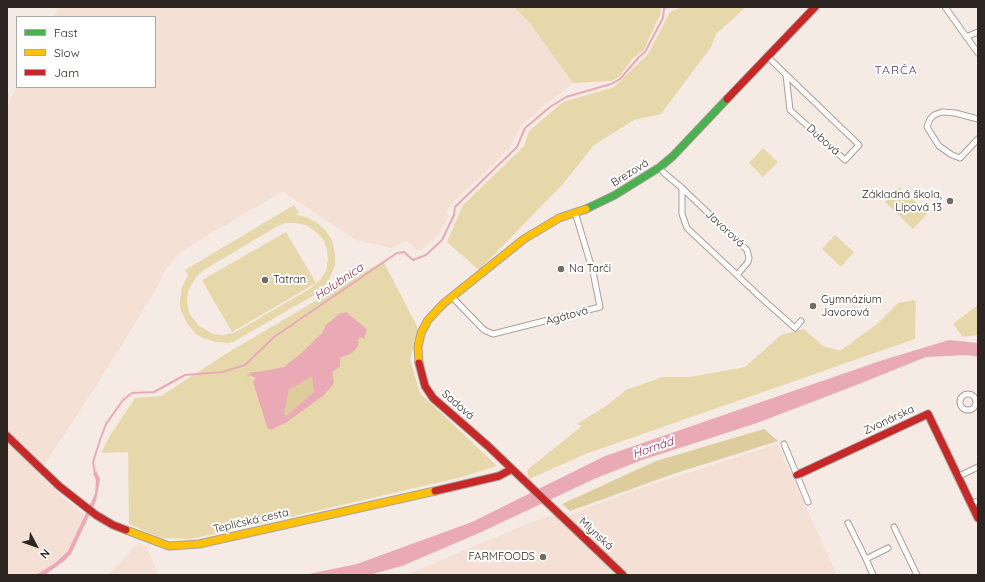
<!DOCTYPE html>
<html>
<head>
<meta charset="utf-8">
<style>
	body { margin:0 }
	#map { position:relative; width:985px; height:582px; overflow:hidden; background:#f5eae4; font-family:Quicksand,sans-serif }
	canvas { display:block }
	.frame { position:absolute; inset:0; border:8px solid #2d2521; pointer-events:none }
	.legend { position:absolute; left:16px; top:16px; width:140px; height:72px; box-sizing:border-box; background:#fff; border:1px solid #aba8a6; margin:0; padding:5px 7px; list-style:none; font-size:12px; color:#2d2521 }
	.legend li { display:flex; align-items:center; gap:8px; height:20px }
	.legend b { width:20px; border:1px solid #aba8a6 }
	.north { position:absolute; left:16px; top:526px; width:40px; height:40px; -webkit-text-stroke:3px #fff; paint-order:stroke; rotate:131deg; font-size:11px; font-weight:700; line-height:16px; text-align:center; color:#2d2521 }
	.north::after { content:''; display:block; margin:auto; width:14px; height:18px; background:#2d2521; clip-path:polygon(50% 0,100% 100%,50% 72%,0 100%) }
</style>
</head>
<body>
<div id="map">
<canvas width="985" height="582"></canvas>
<div class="frame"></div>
<ul class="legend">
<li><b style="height:5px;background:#4caf50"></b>Fast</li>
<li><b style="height:5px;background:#ffc107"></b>Slow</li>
<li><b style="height:5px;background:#c62828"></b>Jam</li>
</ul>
<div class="north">N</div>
</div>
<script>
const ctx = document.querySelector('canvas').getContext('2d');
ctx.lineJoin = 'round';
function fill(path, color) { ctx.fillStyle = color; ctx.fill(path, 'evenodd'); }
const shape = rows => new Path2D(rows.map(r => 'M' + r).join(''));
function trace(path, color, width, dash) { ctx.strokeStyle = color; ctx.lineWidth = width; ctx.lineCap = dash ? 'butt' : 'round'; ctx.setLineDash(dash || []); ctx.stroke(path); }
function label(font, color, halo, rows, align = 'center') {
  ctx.font = font + ' Quicksand,sans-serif'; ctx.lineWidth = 4; ctx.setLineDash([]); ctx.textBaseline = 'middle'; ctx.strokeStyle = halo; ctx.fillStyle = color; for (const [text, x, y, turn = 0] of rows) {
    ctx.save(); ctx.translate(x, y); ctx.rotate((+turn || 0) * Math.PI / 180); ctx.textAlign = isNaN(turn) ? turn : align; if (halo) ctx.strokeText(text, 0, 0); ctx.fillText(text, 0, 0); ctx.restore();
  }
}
fill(shape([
	[58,7,514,7,529,22,573,83,546,104,521,126,509,148,487,171,459,196,448,208,445,213,449,215,439,234,420,251,417,250,406,241,392,248,356,240,289,196,283,191,183,250,166,268,155,291,98,383,38,474,58,493,86,516,68,551,55,563,36,575,7,575,7,106,17,87,155,87,155,17,53,17],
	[777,444,837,575,406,575,544,517,572,514,629,492],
	[139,542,147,547,158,575,108,575]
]), '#f5e0d5');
fill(shape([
	[514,7,661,7,660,15,643,51,634,57,619,77,611,81,573,83,529,22],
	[682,7,746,7,716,34,711,47,661,114,634,120,594,145,563,184,479,270,447,242,463,205,524,146,529,131,563,102,614,87,648,54,669,14,668,13],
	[763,148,778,162,763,177,749,163],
	[899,187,928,213,913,229,885,202],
	[294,205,299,213,296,215,306,217,316,222,325,230,332,240,335,252,335,265,328,282,319,291,314,295,235,341,229,343,216,342,203,338,197,335,188,325,182,313,180,307,180,300,182,287,188,275,185,270],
	[285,223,296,223,306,225,315,231,323,239,327,249,328,260,326,271,320,280,311,288,234,333,223,335,213,334,199,326,189,313,187,302,188,291,196,277,204,270,276,227],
	[286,232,316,283,232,332,202,280],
	[835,235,854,252,841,267,822,249],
	[383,261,418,328,410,360,420,393,497,466,462,477,230,531,189,539,161,538,129,524,128,452,101,453,111,434,135,398,161,396,229,352],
	[914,300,916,302,915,339,588,453,529,479,527,470,582,426,577,424,606,406,626,390,662,377,690,377,745,367,781,335,804,329,823,346,840,351,877,324,898,303],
	[978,305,978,335,963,337,953,324]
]), '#e7d8ac');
fill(shape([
	[312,375,314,392,286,416,284,413,289,390],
	[764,429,778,441,676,473,570,511,562,504,656,461]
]), '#decd9c');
fill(shape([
	[346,312,367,329,364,339,360,337,357,341,359,342,358,346,352,353,340,358,340,367,332,372,334,382,332,386,324,395,287,422,271,430,267,427,253,382,256,378,250,375,246,377,251,372,258,372,284,367,304,351,323,332,325,326,339,314],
	[312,376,314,392,286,416,284,413,289,390],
	[949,340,978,343,978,357,968,355,926,357,859,384,757,423,642,460,594,479,479,533,402,566,369,575,304,575,357,564,472,522,605,456,880,361],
	[96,471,100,479,96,501,71,554,64,561,45,575,36,575,55,563,68,551,95,494,96,480,93,474]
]), '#e9aab6');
trace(shape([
	[95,474,93,462,100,440,106,424,123,400,132,393,154,392,185,375,223,372,245,365,274,337,397,253,404,252,413,260,426,255,442,240,454,215,455,207,517,147,525,128,550,107,566,97,611,84,620,79,639,57,645,52,663,18,664,8,669,7]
]), '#e9aab6', 2);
const street = shape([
	[945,7,978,53],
	[966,37,978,32],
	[767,56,773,62,859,145,845,160,790,110,786,75],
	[978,119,955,113,942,112,934,115,930,119,927,127,939,146,952,155,960,158,978,139],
	[660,167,663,172,682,188,747,250,749,258,748,262,737,275,687,228,682,214,682,188],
	[737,275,758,295,795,328,801,321],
	[452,297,484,330,493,334,600,307,593,272,575,212],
	'960 402a8 8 0 1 1 16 0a8 8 0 1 1-16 0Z',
	[784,444,808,502],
	[957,477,978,467],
	[970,504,978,501],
	[848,523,866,559],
	[894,527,917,575],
	[873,575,866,559,888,548]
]);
const fast = shape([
	[586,209,615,195,660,167,673,156,727,99]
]);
const slow = shape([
	[419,363,418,347,421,333,428,320,443,304,524,239,559,218,586,209],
	[126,530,169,546,199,544,435,491]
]);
const jam = shape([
	[727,99,815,7],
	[419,363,425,386,433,398,488,446,623,575],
	[7,436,59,486,96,515,113,525,126,530],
	[797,475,928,414,978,518],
	[435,491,499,476,512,469]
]);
trace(street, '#aaa19c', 7);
trace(fast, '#aaa19c', 9);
trace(slow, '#aaa19c', 9);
trace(jam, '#aaa19c', 9);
trace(street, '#fefcfb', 5);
trace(fast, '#4caf50', 7);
trace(slow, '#ffc107', 7);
trace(jam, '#c62828', 7);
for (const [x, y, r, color] of [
	[950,201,4,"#736a65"],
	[561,269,4,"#736a65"],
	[265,280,4,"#736a65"],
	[813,306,4,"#736a65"],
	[543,557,4,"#736a65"]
]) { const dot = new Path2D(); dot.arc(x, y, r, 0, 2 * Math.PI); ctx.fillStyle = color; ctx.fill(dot); trace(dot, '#fff', 1.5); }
label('11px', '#2d2521', '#fff', [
	["Dubová",823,140,42],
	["Brezová",630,173,-32],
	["Javorová",725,229,43],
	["Agátová",567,316,-15],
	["Sadová",458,405,41],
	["Zvonárska",889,420,-25],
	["Tepličská cesta",251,521,-13],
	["Mlynská",596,534,43]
]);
label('11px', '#2d2521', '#fff', [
	["Základná škola,",942,195,"right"],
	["Lipová 13",942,208,"right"],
	["Na Tarči",569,269],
	["Tatran",273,280],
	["Gymnázium",821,300],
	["Javorová",821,313],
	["FARMFOODS",535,557,"right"]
], 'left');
ctx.letterSpacing = '1px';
label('12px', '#4c3a76', '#fff', [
	["TARČA",896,70]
]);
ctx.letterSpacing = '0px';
label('italic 12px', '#8d294b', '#fff', [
	["Holubnica",339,282,-34],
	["Hornád",653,448,-19]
]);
</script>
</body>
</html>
